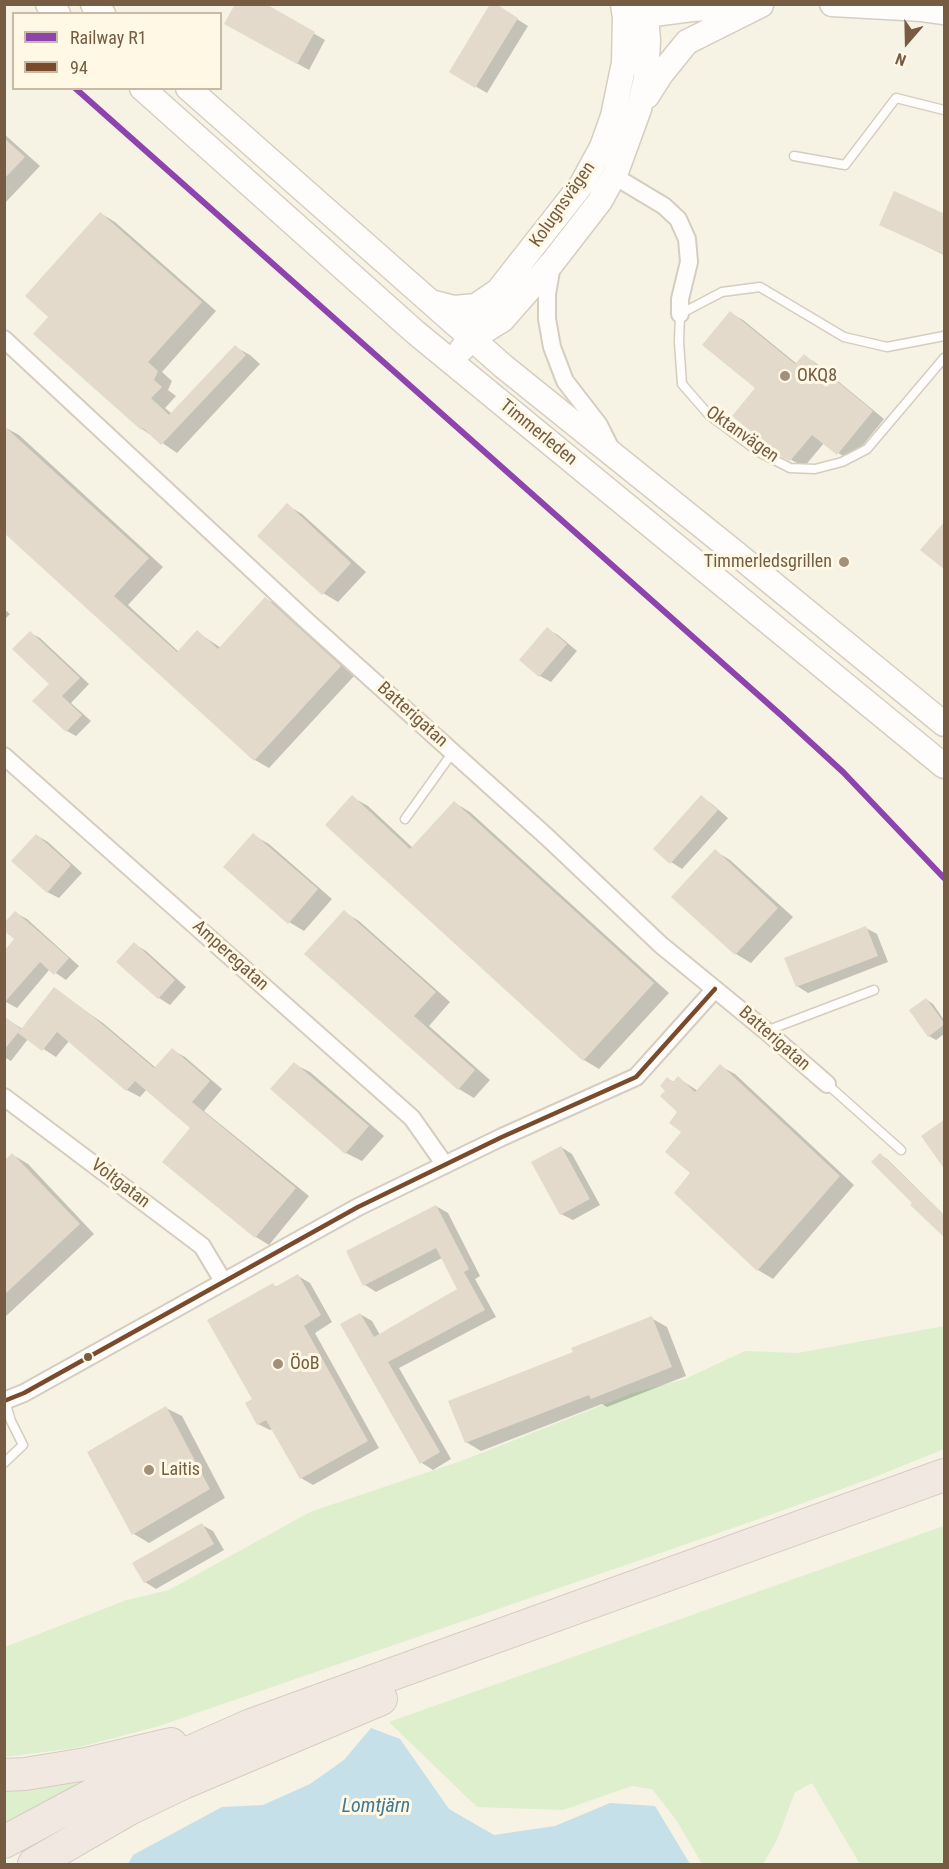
<!DOCTYPE html>
<html>
<head>
<meta charset="utf-8">
<style>
	body { margin:0 }
	#map { position:relative; width:949px; height:1869px; overflow:hidden; background:#f6f2e4; font-family:"Roboto Condensed",sans-serif }
	canvas { display:block }
	.frame { position:absolute; inset:0; border:6px solid #755c43; pointer-events:none }
	.legend { position:absolute; left:12px; top:12px; width:210px; height:78px; box-sizing:border-box; background:#fff8e5; border:2px solid #c8baa4; margin:0; padding:8px 10px; list-style:none; font-size:18px; color:#755c43 }
	.legend li { display:flex; align-items:center; gap:12px; height:30px }
	.legend b { width:30px; border:2px solid #c8baa4 }
	.north { position:absolute; left:877px; top:12px; width:60px; height:60px; -webkit-text-stroke:4px #fff8e5; paint-order:stroke; rotate:200deg; font-size:16px; font-weight:700; line-height:24px; text-align:center; color:#755c43 }
	.north::after { content:''; display:block; margin:auto; width:21px; height:27px; background:#755c43; clip-path:polygon(50% 0,100% 100%,50% 72%,0 100%) }
</style>
</head>
<body>
<div id="map">
<canvas width="949" height="1869"></canvas>
<div class="frame"></div>
<ul class="legend">
<li><b style="height:8px;background:#8e44ad"></b>Railway R1</li>
<li><b style="height:8px;background:#7a4b2a"></b>94</li>
</ul>
<div class="north">N</div>
</div>
<script>
const ctx = document.querySelector('canvas').getContext('2d');
ctx.lineJoin = 'round';
function fill(path, color) { ctx.fillStyle = color; ctx.fill(path, 'evenodd'); }
const shape = rows => new Path2D(rows.map(r => 'M' + r).join(''));
function trace(path, color, width, dash) { ctx.strokeStyle = color; ctx.lineWidth = width; ctx.lineCap = dash ? 'butt' : 'round'; ctx.setLineDash(dash || []); ctx.stroke(path); }
function label(font, color, halo, rows, align = 'center') {
  ctx.font = font + ' "Roboto Condensed",sans-serif'; ctx.lineWidth = 6; ctx.setLineDash([]); ctx.textBaseline = 'middle'; ctx.strokeStyle = halo; ctx.fillStyle = color; for (const [text, x, y, turn = 0] of rows) {
    ctx.save(); ctx.translate(x, y); ctx.rotate((+turn || 0) * Math.PI / 180); ctx.textAlign = isNaN(turn) ? turn : align; if (halo) ctx.strokeText(text, 0, 0); ctx.fillText(text, 0, 0); ctx.restore();
  }
}
fill(shape([
	[944,1326,944,1449,875,1477,756,1520,159,1726,76,1748,5,1757,5,1647,127,1600,169,1590,310,1512,464,1460,633,1393,685,1379,745,1351,798,1353],
	[944,1526,944,1864,860,1864,812,1783,795,1792,777,1840,763,1864,702,1864,677,1821,652,1789,632,1786,563,1810,477,1807,389,1722],
	[137,1753,5,1824,4,1777]
]), '#ddefcd');
fill(shape([
	[371,1728,400,1739,449,1809,494,1835,555,1826,610,1803,655,1806,690,1864,128,1864,133,1855,222,1807,263,1805,310,1784,344,1760]
]), '#c5e0e8');
fill(shape([
	[263,4,325,40,309,70,226,24],
	[493,4,528,26,487,93,451,72],
	[4,134,40,166,4,204],
	[100,213,115,222,216,311,162,372,172,381,168,390,176,396,165,408,172,414,235,347,250,355,260,364,177,453,142,429,51,317],
	[944,216,944,255,881,224],
	[730,313,743,320,797,364,804,356,816,363,884,419,850,461,824,443,804,467,783,455],
	[4,427,19,435,163,567,128,605,179,652,197,632,221,648,266,599,281,607,355,675,269,768,255,760,4,531],
	[287,505,302,514,366,572,338,602,323,593],
	[4,609,10,614,4,620],
	[547,629,558,635,577,651,551,682,540,676],
	[30,633,40,638,89,684,71,703,91,721,76,736,67,731,51,684],
	[352,797,368,806,413,848,455,803,470,812,669,993,599,1069,584,1060,327,825],
	[701,797,712,804,728,818,682,869,671,862],
	[36,835,48,842,82,873,59,898,47,892],
	[253,835,269,844,332,899,304,931,289,922],
	[715,851,730,860,793,917,751,963,736,954,673,897],
	[344,912,359,921,450,1002,429,1026,490,1080,474,1098,459,1089],
	[16,913,27,919,79,966,66,980,50,969,17,1008,4,1001,17,939],
	[866,928,877,934,888,962,808,993,797,986],
	[134,944,146,951,186,987,170,1005,159,998],
	[54,989,103,1023,156,1068,172,1050,185,1057,222,1089,204,1111,309,1196,269,1245,256,1237,164,1162,192,1127,147,1089,140,1097,127,1090,69,1041,56,1057,28,1039,11,1061,4,1057,4,1025,8,1020,23,1029],
	[926,999,933,1004,944,1020,944,1034,936,1040,929,1036],
	[294,1064,310,1072,384,1136,362,1161,346,1153,272,1089],
	[720,1066,735,1074,854,1185,773,1279,758,1270,693,1173,679,1111,667,1090,668,1079,674,1082,678,1078,698,1091],
	[561,1147,572,1154,600,1205,573,1220,561,1214],
	[13,1155,28,1164,94,1234,4,1318,4,1163],
	[880,1155,887,1159,944,1215,944,1236],
	[436,1206,448,1213,480,1276,475,1279,496,1317,399,1368,451,1459,433,1470,422,1463,360,1314,372,1321,380,1335,459,1290,442,1258,376,1292,365,1285],
	[298,1276,310,1283,332,1322,315,1333,379,1448,313,1485,301,1478,273,1429,270,1430,258,1424,254,1400,273,1285,277,1287],
	[651,1318,667,1327,686,1376,607,1407,602,1404,481,1451,466,1442,575,1353],
	[166,1408,182,1416,225,1498,149,1543,134,1534],
	[202,1525,213,1531,224,1550,156,1589,145,1582]
]), '#0003');
fill(shape([
	[235,4,266,4,315,32,297,64,224,24],
	[490,4,496,4,518,18,475,88,449,72],
	[4,138,25,157,4,179],
	[894,191,945,214,945,255,879,225],
	[100,212,202,302,148,362,158,371,154,380,162,387,151,398,169,415,235,345,246,355,161,445,143,428,141,430,33,334,48,317,25,296],
	[730,311,795,364,804,354,873,411,837,455,812,435,790,461,782,457,732,416,755,388,702,345],
	[4,426,149,558,114,596,177,652,197,630,218,649,265,597,341,666,254,761,4,533],
	[287,503,351,563,322,595,257,536],
	[945,521,945,570,920,550],
	[547,627,567,644,539,677,519,660],
	[30,631,80,678,62,696,82,715,66,732,32,701,49,684,12,649],
	[352,795,410,849,454,801,654,983,583,1061,325,825],
	[701,795,718,810,670,864,653,849],
	[253,833,318,889,288,924,223,867],
	[36,834,71,865,47,893,11,861],
	[715,849,778,908,735,955,671,897],
	[344,910,436,992,414,1016,475,1070,458,1090,304,954],
	[15,911,69,958,54,975,40,962,4,1003,4,951,14,939,4,931,4,923],
	[866,926,878,956,796,987,784,958],
	[134,942,175,980,158,999,116,962],
	[54,987,90,1014,154,1068,172,1048,210,1081,192,1102,296,1188,255,1238,162,1162,190,1128,135,1081,126,1091,57,1032,42,1051,18,1033],
	[926,998,945,1024,928,1037,909,1010],
	[4,1016,21,1029,4,1050],
	[294,1062,369,1126,345,1154,270,1089],
	[720,1064,840,1176,757,1271,674,1193,690,1173,665,1152,681,1132,669,1123,677,1112,660,1096,665,1091,660,1086,667,1077,673,1082,678,1076,695,1092],
	[945,1119,945,1170,921,1136],
	[561,1146,590,1199,560,1215,531,1162],
	[12,1153,80,1224,4,1295,4,1161],
	[880,1153,945,1216,945,1238,910,1205,912,1203,871,1162],
	[436,1205,469,1269,464,1272,485,1310,388,1362,440,1452,420,1464,340,1324,360,1313,374,1337,457,1289,436,1248,363,1286,346,1251],
	[298,1274,321,1315,304,1326,368,1441,300,1479,266,1420,257,1425,245,1403,252,1399,207,1320,273,1283,275,1287],
	[652,1316,672,1367,591,1399,589,1395,465,1443,448,1401,573,1352,571,1348],
	[166,1406,210,1489,132,1535,87,1452],
	[202,1523,214,1544,144,1583,132,1563]
]), '#e3dacc');
const lane = shape([
	[794,156,845,165,896,98,944,110],
	[944,336,887,347,844,337,760,287,722,292,680,314,679,342,682,384,709,415,759,452,790,468,815,469,842,462,867,449,944,358],
	[405,819,453,752],
	[766,1031,874,990],
	[827,1084,901,1150],
	[4,1463,23,1445,11,1421,5,1401]
]);
const street = shape([
	[614,176,664,206,678,219,687,239,689,262,680,299,680,314],
	[552,265,547,294,547,319,552,347,565,381,599,425,611,449],
	[4,339,308,622,547,837,661,945,766,1031,827,1084],
	[4,756,412,1118,445,1165],
	[4,1097,202,1246,223,1281],
	[4,1401,24,1393,358,1207,502,1137,636,1077,715,989]
]);
const secondary = shape([
	[48,4,58,14],
	[93,4,103,14],
	[832,4,922,9,944,12],
	[630,17,692,9,750,6],
	[142,88,415,332,944,766],
	[188,88,503,366,733,551,944,724],
	[647,96,661,74,687,42,761,5],
	[431,302,454,308,476,306,498,291],
	[471,339,502,320,552,263,600,201,616,172,639,109,646,78,648,40,645,4],
	[461,350,471,339,498,291,582,184,602,147,613,116,624,63,625,18,623,4]
]);
const highway = shape([
	[4,1775,25,1774,86,1764,171,1744],
	[4,1842,90,1796,251,1725,944,1475],
	[34,1864,129,1809,183,1783,381,1699]
]);
trace(lane, '#d5cdc0', 11);
trace(street, '#d5cdc0', 20);
trace(secondary, '#d6cec1', 27);
trace(highway, '#d5cdc2', 34);
trace(lane, '#fefdfb', 8);
trace(street, '#fefdfb', 16);
trace(secondary, '#fefdfb', 24);
trace(highway, '#f1e8e1', 32);
trace(shape([
	[4,1401,24,1393,358,1207,502,1137,636,1077,715,989]
]), '#7a4b2a', 4.5);
trace(shape([
	[75,88,782,716,843,772,944,878]
]), '#8e44ad', 6);
for (const [x, y, r, color] of [
	[785,376,6,"#a2907b"],
	[844,562,6,"#a2907b"],
	[88,1357,5,"#755c43"],
	[278,1364,6,"#a2907b"],
	[149,1470,6,"#a2907b"]
]) { const dot = new Path2D(); dot.arc(x, y, r, 0, 2 * Math.PI); ctx.fillStyle = color; ctx.fill(dot); trace(dot, '#fff8e5', 2); }
label('18px', '#755c43', '#fff8e5', [
	["Kolugnsvägen",563,205,-55],
	["Timmerleden",538,433,39],
	["Oktanvägen",742,435,35],
	["Batterigatan",412,715,42],
	["Amperegatan",230,956,42],
	["Batterigatan",774,1039,41],
	["Voltgatan",120,1184,37]
]);
label('18px', '#755c43', '#fff8e5', [
	["OKQ8",797,376],
	["Timmerledsgrillen",832,562,"right"],
	["ÖoB",290,1364],
	["Laitis",161,1470]
], 'left');
label('italic 20px', '#3e7993', '#fff8e5', [
	["Lomtjärn",376,1807]
]);
</script>
</body>
</html>
